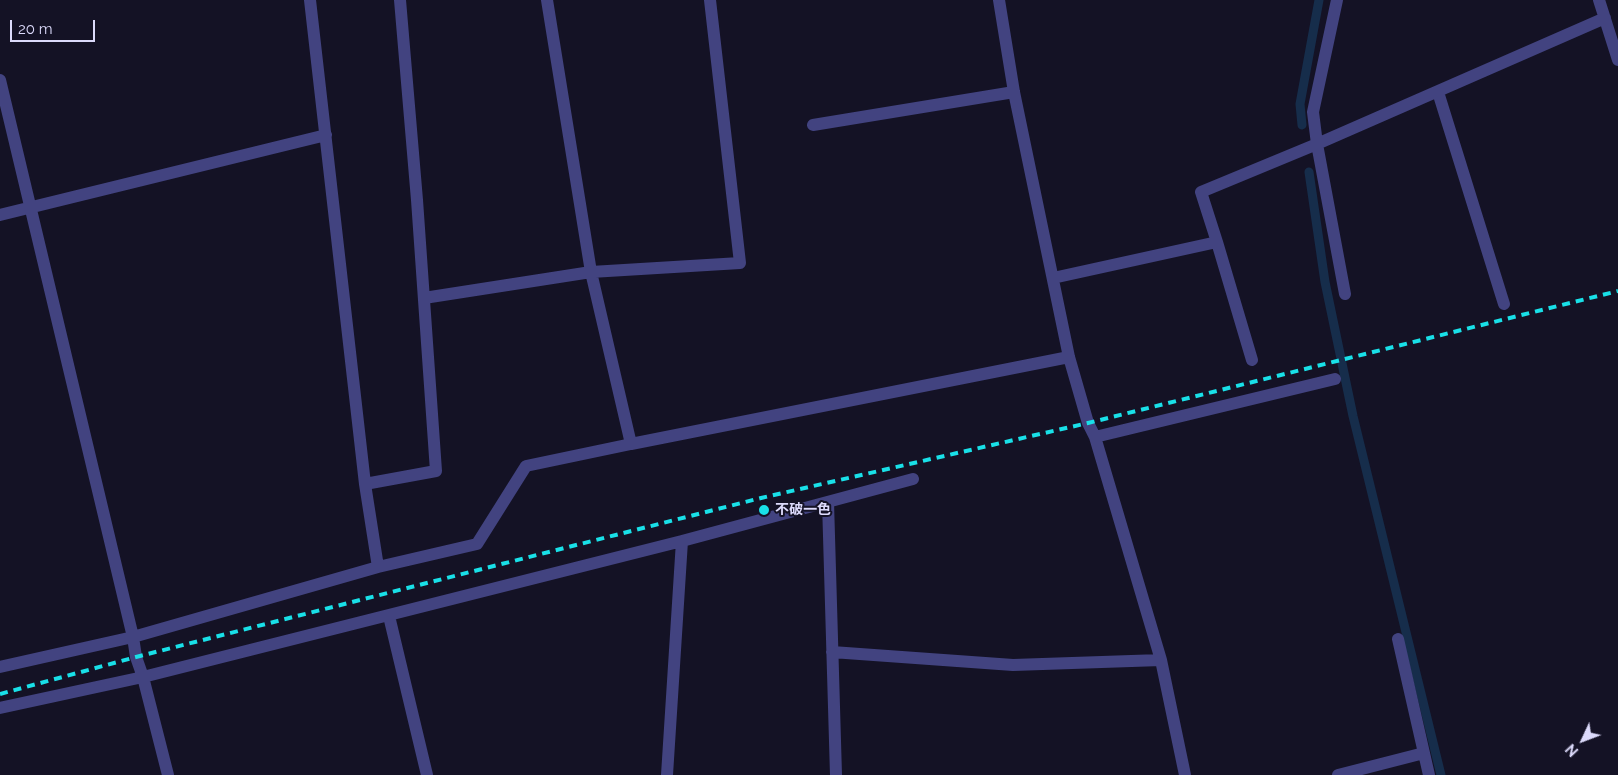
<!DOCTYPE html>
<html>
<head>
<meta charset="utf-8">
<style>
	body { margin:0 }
	#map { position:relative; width:1618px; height:775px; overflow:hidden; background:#141225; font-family:Raleway,sans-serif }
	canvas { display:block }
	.north { position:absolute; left:1558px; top:715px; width:50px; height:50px; -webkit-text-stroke:4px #141225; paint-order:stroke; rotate:227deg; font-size:14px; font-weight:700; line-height:20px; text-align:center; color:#dcdafb }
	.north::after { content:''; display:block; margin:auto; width:18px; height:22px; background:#dcdafb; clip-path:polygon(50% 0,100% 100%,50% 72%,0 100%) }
	.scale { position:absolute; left:10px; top:20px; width:85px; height:22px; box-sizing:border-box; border:2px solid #dcdafb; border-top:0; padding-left:6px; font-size:15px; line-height:18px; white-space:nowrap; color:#dcdafb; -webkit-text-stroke:4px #141225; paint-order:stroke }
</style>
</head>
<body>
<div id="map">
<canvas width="1618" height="775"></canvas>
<div class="north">N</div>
<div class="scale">20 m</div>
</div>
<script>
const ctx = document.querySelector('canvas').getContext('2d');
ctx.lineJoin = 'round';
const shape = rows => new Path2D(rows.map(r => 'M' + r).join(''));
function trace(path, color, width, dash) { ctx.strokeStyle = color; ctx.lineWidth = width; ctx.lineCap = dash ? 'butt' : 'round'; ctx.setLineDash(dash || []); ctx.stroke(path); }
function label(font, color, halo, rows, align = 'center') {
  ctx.font = font + ' Raleway,"Noto Sans JP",sans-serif'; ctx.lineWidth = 4; ctx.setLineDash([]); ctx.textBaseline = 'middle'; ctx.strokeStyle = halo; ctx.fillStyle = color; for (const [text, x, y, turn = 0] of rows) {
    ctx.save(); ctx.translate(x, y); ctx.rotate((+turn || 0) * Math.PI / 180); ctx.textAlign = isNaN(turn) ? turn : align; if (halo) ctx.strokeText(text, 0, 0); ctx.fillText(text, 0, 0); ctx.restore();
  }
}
trace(shape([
	[1302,125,1300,104,1319,0],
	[1309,172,1325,282,1353,416,1441,775]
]), '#162d4b', 9);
trace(shape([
	[310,0,365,484],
	[400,0,417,200,436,471,365,484,378,567,477,544,526,466,631,444,591,272,547,0],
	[999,0,1014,92,1069,357,1088,423,1095,437,1161,660,1185,775],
	[1337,0,1313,112,1317,144,1345,294],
	[1599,0,1618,60],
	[0,80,133,637,136,657,143,677,168,775],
	[1438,92,1504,304],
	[813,125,1014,92],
	[0,215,326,135],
	[1217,242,1252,360],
	[1053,278,1217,242,1201,192,1317,144,1605,18],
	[424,298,591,272,740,263,710,0],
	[1095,437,1335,379],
	[631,444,1069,357],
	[828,502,836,775],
	[682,541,913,479],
	[389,616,427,775],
	[1398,639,1429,775],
	[832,652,1013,665,1161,660],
	[0,667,133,637,378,567],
	[0,708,143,677,682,541,667,775],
	[1338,775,1424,753]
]), '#424380', 12);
trace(shape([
	[0,694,136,657,761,498,1088,423,1618,291]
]), '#19e0e8', 4, [8, 6]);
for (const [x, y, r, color] of [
	[764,510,6,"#19e0e8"]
]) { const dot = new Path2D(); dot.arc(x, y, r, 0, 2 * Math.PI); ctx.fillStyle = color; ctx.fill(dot); trace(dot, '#141225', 2); }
label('bold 14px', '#dcdafb', '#141225', [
	["不破一色",775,510]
], 'left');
</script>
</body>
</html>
